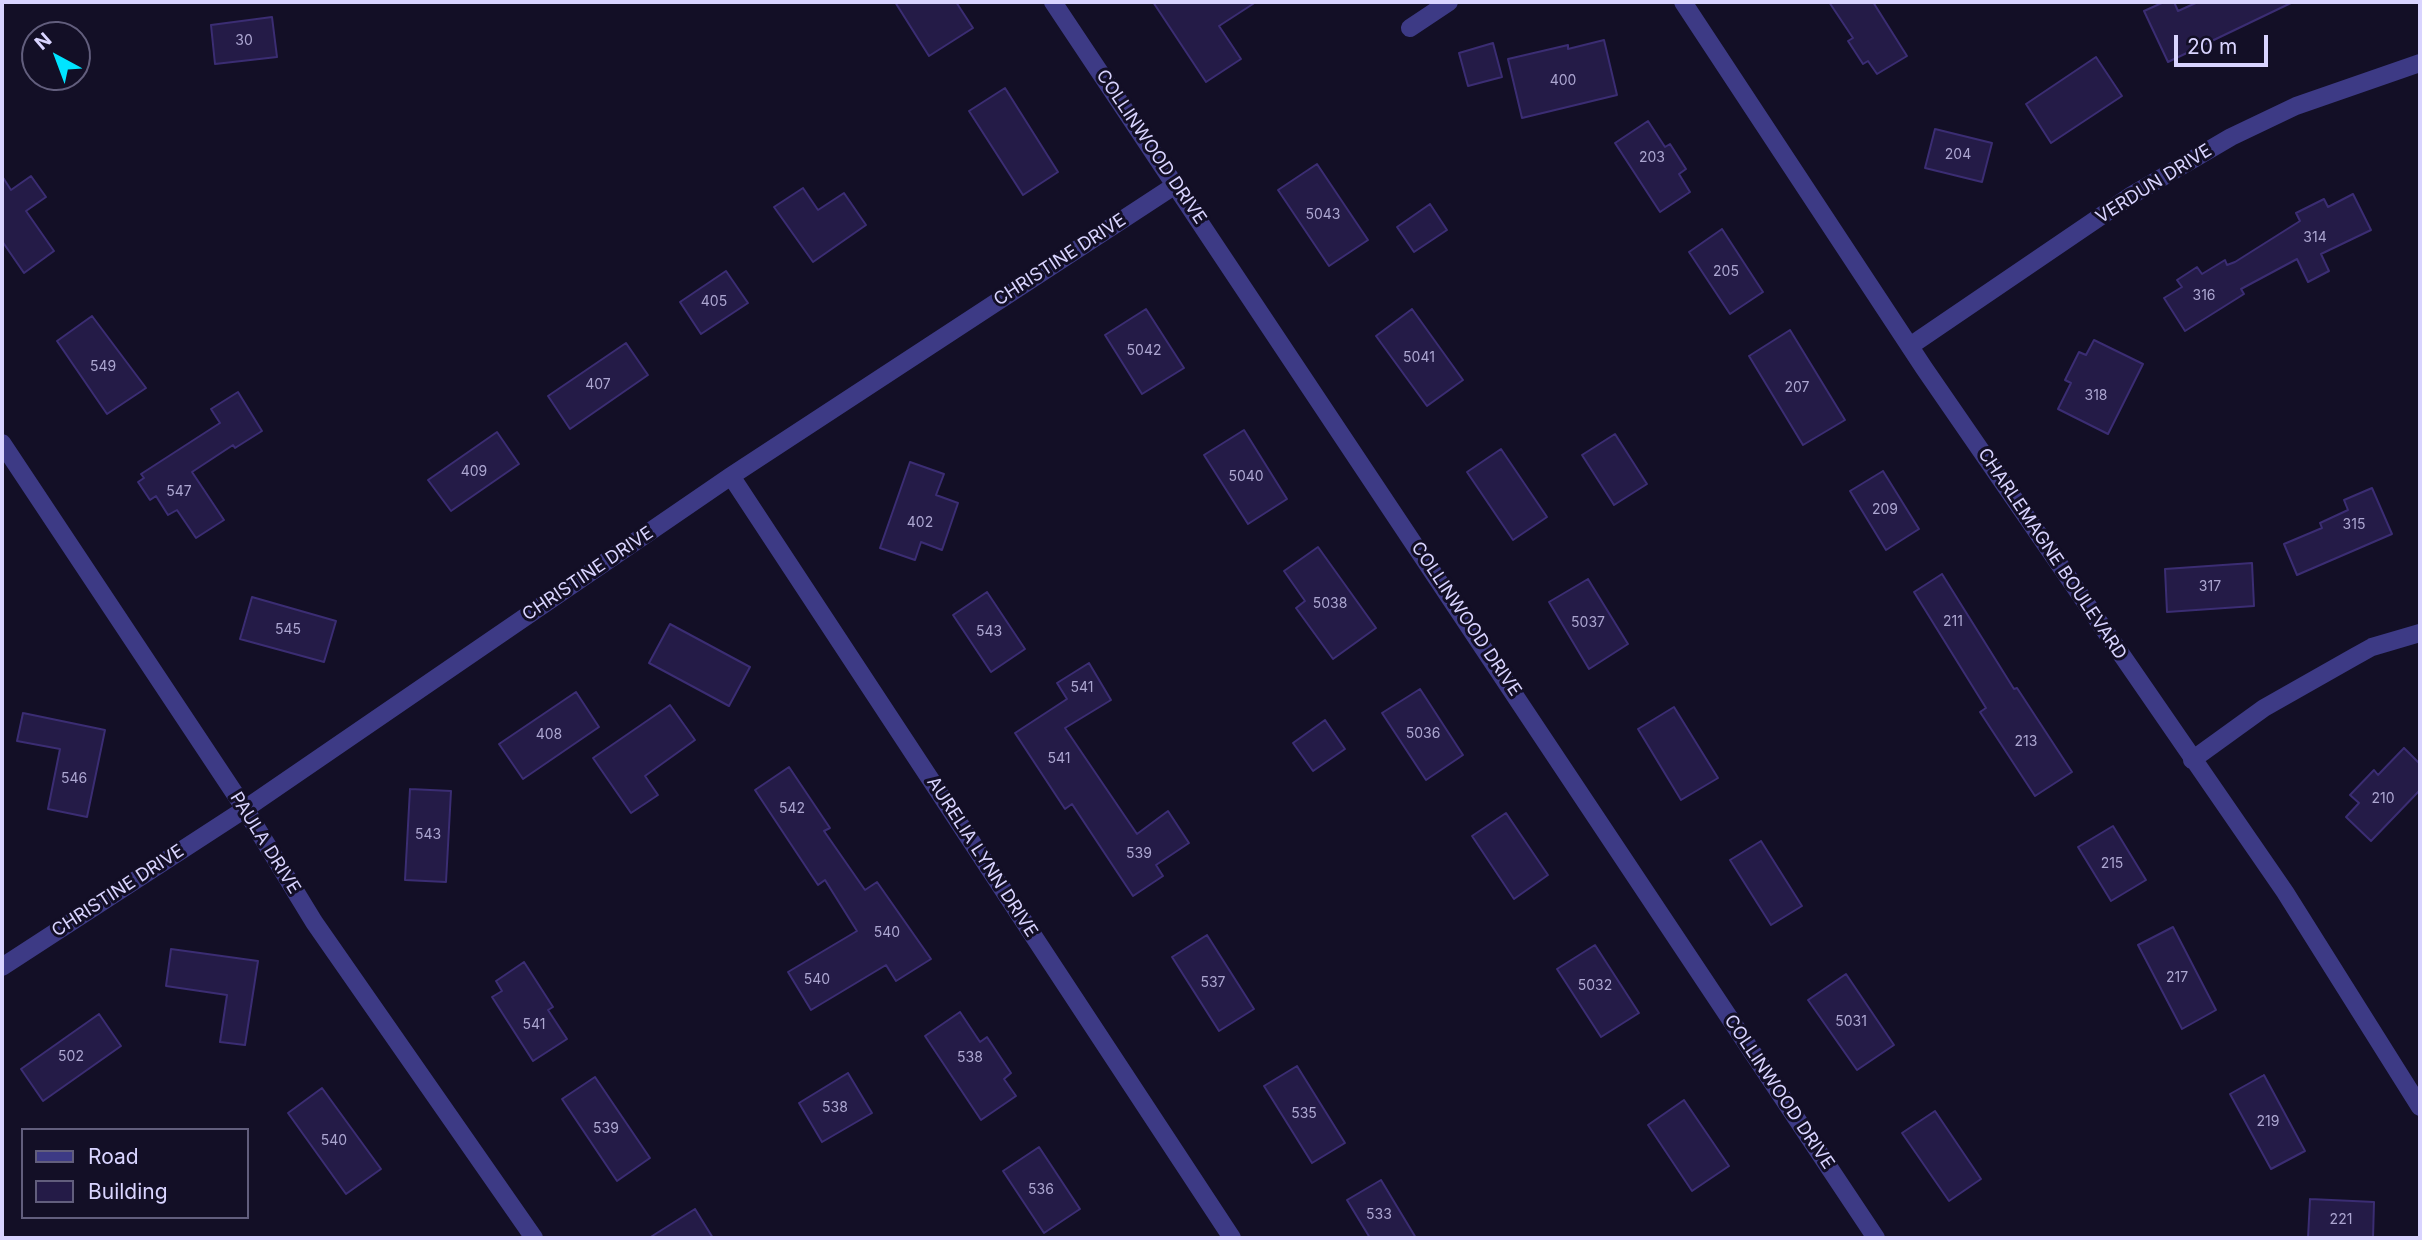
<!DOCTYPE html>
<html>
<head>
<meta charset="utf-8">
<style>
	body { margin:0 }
	#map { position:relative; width:2422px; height:1240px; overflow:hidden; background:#130f26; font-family:Inter,sans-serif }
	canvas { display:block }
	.frame { position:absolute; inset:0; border:4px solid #d9d4ff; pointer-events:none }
	.legend { position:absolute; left:21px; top:1128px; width:228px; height:91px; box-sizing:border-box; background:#130f26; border:2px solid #625e7d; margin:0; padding:9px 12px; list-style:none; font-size:21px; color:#d9d4ff }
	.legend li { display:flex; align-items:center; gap:14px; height:35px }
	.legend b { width:35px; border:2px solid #625e7d }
	.north { position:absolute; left:21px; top:21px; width:70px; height:70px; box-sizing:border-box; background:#130f26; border:2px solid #625e7d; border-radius:50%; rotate:319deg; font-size:19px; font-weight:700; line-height:28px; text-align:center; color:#d9d4ff }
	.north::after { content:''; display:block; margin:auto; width:24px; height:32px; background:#00e5ff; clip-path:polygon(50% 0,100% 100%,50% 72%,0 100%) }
	.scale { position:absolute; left:2174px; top:35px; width:94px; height:32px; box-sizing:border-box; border:4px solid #d9d4ff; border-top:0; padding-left:9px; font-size:21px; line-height:24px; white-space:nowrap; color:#d9d4ff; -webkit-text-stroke:5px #130f26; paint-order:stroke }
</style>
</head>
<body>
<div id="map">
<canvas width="2422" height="1240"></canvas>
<div class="frame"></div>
<ul class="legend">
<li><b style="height:9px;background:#3d3a85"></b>Road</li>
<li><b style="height:19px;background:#241b47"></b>Building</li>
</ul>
<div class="north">N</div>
<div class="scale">20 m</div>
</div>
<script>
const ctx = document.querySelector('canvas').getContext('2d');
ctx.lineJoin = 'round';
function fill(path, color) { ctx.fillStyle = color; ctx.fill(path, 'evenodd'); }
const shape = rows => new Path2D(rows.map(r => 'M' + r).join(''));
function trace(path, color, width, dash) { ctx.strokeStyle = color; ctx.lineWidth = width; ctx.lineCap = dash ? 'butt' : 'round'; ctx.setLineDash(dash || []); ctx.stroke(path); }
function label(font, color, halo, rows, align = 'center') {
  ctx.font = font + ' Inter,sans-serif'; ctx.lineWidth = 6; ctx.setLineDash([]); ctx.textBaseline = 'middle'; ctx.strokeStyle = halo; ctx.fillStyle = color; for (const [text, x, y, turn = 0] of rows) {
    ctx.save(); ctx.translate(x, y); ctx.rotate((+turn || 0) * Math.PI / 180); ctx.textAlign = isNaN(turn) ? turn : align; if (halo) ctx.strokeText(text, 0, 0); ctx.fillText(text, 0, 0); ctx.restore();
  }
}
const building = shape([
	[895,2,956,2,973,28,929,56,895,2],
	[1153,2,1256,2,1219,26,1241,59,1206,82,1153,2],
	[1829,2,1873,2,1907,56,1877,74,1868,61,1863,64,1848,41,1853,38,1829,2],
	[2164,2,2174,2,2178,11,2198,2,2293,2,2168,62,2144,11,2164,2],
	[272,17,277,57,215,64,211,25,272,17],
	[1604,40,1617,95,1522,118,1508,59,1568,45,1568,49,1604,40],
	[1493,43,1502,77,1468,86,1459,53,1493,43],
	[2096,57,2122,96,2051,143,2026,104,2096,57],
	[1005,88,1058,172,1023,195,969,111,1005,88],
	[1648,121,1665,147,1670,144,1686,169,1679,174,1690,192,1660,212,1615,143,1648,121],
	[1935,129,1992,143,1982,182,1925,168,1935,129],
	[1317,164,1368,240,1329,266,1278,190,1317,164],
	[2,176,11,190,31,176,46,197,26,211,54,251,24,273,2,241,2,176],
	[803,188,818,210,844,193,866,225,813,262,774,207,803,188],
	[2353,194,2371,230,2321,254,2329,271,2308,282,2297,259,2241,289,2244,294,2185,331,2164,298,2182,287,2177,280,2197,267,2202,274,2225,260,2227,265,2235,262,2300,221,2296,213,2324,199,2328,207,2353,194],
	[1430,204,1447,230,1414,252,1397,227,1430,204],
	[1722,229,1763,292,1730,314,1689,252,1722,229],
	[726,271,748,303,701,334,680,302,726,271],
	[1146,309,1184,368,1142,394,1105,335,1146,309],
	[1412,309,1463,380,1427,406,1376,336,1412,309],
	[92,316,146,388,107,414,57,341,92,316],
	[1790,330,1845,420,1803,445,1749,356,1790,330],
	[2094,340,2143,364,2108,434,2058,409,2071,383,2065,380,2079,352,2086,355,2094,340],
	[626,343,648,375,570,429,548,396,626,343],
	[238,392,262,431,235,448,233,445,192,472,224,520,196,538,177,510,168,515,156,496,150,500,138,482,144,478,141,474,220,423,211,409,238,392],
	[1244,430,1287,499,1248,524,1204,455,1244,430],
	[497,432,519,464,451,511,428,480,497,432],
	[1615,434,1647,484,1614,505,1582,455,1615,434],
	[1501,449,1547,517,1513,540,1467,472,1501,449],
	[910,462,944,474,936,495,958,503,942,550,921,542,915,560,880,548,910,462],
	[1883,471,1919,529,1886,550,1850,491,1883,471],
	[2372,488,2392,534,2297,575,2284,544,2322,528,2320,523,2348,510,2344,500,2372,488],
	[1318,547,1376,628,1333,659,1296,608,1305,601,1284,571,1318,547],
	[2252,563,2254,606,2167,612,2165,569,2252,563],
	[1942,574,2014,689,2017,688,2072,772,2035,796,1980,712,1986,708,1914,592,1942,574],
	[1588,579,1628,644,1589,669,1549,602,1588,579],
	[987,592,1025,649,991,672,953,615,987,592],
	[252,597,336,621,324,662,240,639,252,597],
	[670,624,750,667,729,706,649,663,670,624],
	[1089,663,1111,700,1065,728,1137,834,1168,811,1189,843,1156,865,1163,876,1133,896,1072,804,1065,809,1015,733,1067,699,1057,683,1089,663],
	[1420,689,1463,755,1426,780,1382,713,1420,689],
	[576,692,599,727,523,779,499,744,576,692],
	[670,705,695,740,645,776,658,795,631,813,593,758,670,705],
	[1674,707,1718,778,1681,800,1638,729,1674,707],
	[23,713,105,730,87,817,48,809,60,749,17,741,23,713],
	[1325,720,1345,749,1313,771,1293,743,1325,720],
	[2404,748,2420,764,2420,790,2371,841,2346,817,2359,803,2350,795,2374,770,2378,775,2404,748],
	[789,767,830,828,824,831,865,890,877,882,931,959,896,981,886,965,811,1010,788,972,857,931,825,880,818,885,755,790,789,767],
	[410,789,451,791,446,882,405,880,410,789],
	[1506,813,1548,875,1514,899,1472,836,1506,813],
	[2113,826,2146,880,2111,901,2078,847,2113,826],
	[1761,841,1802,906,1771,925,1730,860,1761,841],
	[2173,927,2216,1010,2182,1029,2138,945,2173,927],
	[1207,935,1254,1009,1219,1031,1172,957,1207,935],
	[1595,945,1639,1013,1601,1037,1557,969,1595,945],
	[171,949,258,961,245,1045,220,1042,227,995,166,986,171,949],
	[524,962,553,1007,548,1010,567,1039,533,1061,492,997,502,991,496,981,524,962],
	[1846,974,1894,1045,1857,1070,1808,1000,1846,974],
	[960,1012,980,1042,987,1037,1011,1073,1004,1079,1016,1096,981,1120,925,1036,960,1012],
	[99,1014,121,1046,43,1101,21,1069,99,1014],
	[1297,1066,1345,1143,1312,1163,1264,1086,1297,1066],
	[848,1073,872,1113,822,1142,799,1103,848,1073],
	[2264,1075,2305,1151,2271,1169,2230,1094,2264,1075],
	[595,1077,650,1158,617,1181,562,1099,595,1077],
	[322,1088,381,1169,346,1194,288,1113,322,1088],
	[1684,1100,1729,1166,1692,1191,1648,1125,1684,1100],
	[1935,1111,1981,1179,1949,1201,1902,1133,1935,1111],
	[1039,1147,1080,1209,1044,1233,1003,1171,1039,1147],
	[1381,1180,1416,1238,1370,1238,1347,1200,1381,1180],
	[2310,1199,2374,1202,2373,1238,2308,1238,2310,1199],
	[695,1209,713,1238,649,1238,695,1209]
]);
fill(building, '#241b47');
trace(building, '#3b2d73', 2);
trace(shape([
	[1053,2,1876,1238],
	[1683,2,1924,368,2285,892,2420,1107],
	[1410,28,1449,2],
	[1910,346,2132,195,2231,137,2296,106,2420,63],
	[2,443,245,809,314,922,534,1238],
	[731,476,1232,1238],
	[2192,760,2264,708,2354,657,2372,647,2420,633],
	[2,967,245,809,731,476,1177,184]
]), '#3d3a85', 18);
label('14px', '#aca6d1', null, [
	["30",244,41],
	["400",1563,81],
	["204",1958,155],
	["203",1652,158],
	["5043",1323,215],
	["314",2315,238],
	["205",1726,272],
	["316",2204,296],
	["405",714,302],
	["5042",1144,351],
	["5041",1419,358],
	["549",103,367],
	["407",598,385],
	["207",1797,388],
	["318",2096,396],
	["409",474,472],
	["5040",1246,477],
	["547",179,492],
	["209",1885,510],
	["402",920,523],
	["315",2354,525],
	["317",2210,587],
	["5038",1330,604],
	["211",1953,622],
	["5037",1588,623],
	["545",288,630],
	["543",989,632],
	["541",1082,688],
	["5036",1423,734],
	["408",549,735],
	["213",2026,742],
	["541",1059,759],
	["546",74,779],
	["210",2383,799],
	["542",792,809],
	["543",428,835],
	["539",1139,854],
	["215",2112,864],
	["540",887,933],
	["217",2177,978],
	["540",817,980],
	["537",1213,983],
	["5032",1595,986],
	["5031",1851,1022],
	["541",534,1025],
	["502",71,1057],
	["538",970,1058],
	["538",835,1108],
	["535",1304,1114],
	["219",2268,1122],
	["539",606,1129],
	["540",334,1141],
	["536",1041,1190],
	["533",1379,1215],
	["221",2341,1220]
]);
label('18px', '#d9d4ff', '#130f26', [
	["COLLINWOOD DRIVE",1151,147,56],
	["VERDUN DRIVE",2154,184,-32],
	["CHRISTINE DRIVE",1060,260,-33],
	["CHARLEMAGNE BOULEVARD",2052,554,56],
	["CHRISTINE DRIVE",588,574,-34],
	["COLLINWOOD DRIVE",1466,619,56],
	["PAULA DRIVE",265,843,58],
	["AURELIA LYNN DRIVE",982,857,57],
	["CHRISTINE DRIVE",118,891,-33],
	["COLLINWOOD DRIVE",1779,1092,56]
]);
</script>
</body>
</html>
